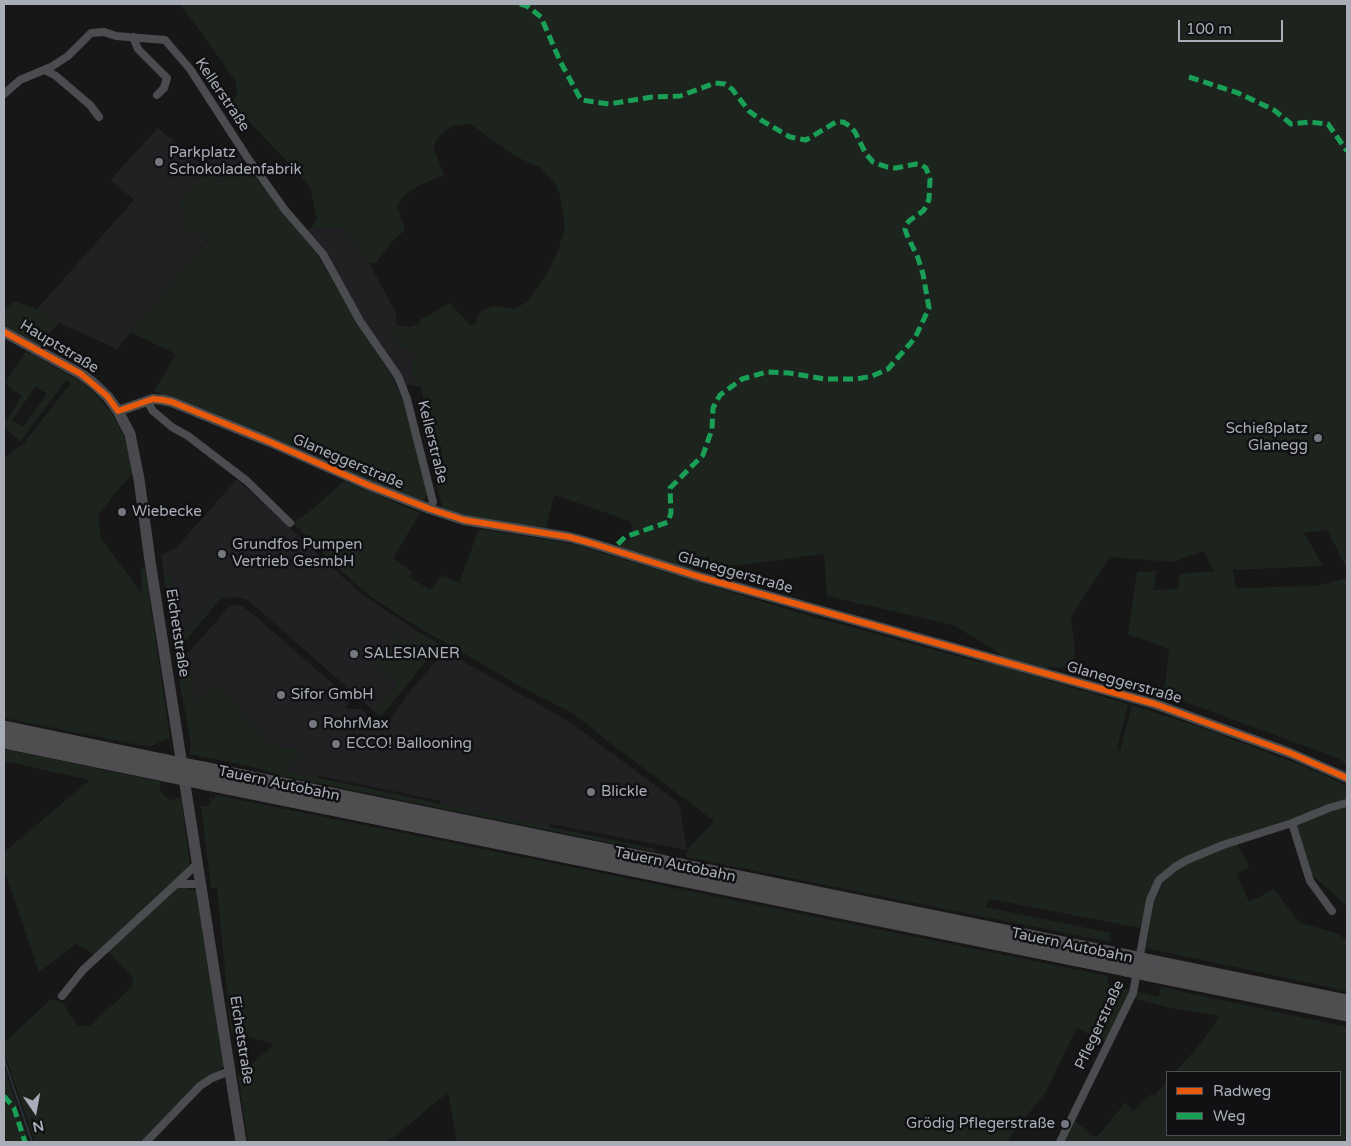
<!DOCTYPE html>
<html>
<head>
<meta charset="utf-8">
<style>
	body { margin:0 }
	#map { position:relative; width:1351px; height:1146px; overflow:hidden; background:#171717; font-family:"Varela Round",sans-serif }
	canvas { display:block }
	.frame { position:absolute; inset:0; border:5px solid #a8adb8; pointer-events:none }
	.legend { position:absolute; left:1166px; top:1071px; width:175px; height:65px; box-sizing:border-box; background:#111113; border:1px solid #4d4f55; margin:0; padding:6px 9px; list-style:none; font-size:15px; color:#a8adb8 }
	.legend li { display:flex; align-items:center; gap:10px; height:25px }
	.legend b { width:25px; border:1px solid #4d4f55 }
	.north { position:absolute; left:10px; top:1086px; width:50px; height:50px; -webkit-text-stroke:4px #111113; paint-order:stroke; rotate:168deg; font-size:14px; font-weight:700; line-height:20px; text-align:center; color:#a8adb8 }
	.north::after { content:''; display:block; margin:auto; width:18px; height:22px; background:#a8adb8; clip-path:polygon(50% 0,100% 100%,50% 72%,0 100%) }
	.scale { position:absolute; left:1178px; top:20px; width:105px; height:22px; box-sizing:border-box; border:2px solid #a8adb8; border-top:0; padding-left:6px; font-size:15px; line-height:18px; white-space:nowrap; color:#a8adb8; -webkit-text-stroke:4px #111113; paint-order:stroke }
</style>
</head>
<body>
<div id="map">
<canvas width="1351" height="1146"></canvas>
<div class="frame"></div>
<ul class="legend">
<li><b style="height:6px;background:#e8590c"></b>Radweg</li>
<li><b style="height:6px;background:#1a9f57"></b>Weg</li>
</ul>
<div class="north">N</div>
<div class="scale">100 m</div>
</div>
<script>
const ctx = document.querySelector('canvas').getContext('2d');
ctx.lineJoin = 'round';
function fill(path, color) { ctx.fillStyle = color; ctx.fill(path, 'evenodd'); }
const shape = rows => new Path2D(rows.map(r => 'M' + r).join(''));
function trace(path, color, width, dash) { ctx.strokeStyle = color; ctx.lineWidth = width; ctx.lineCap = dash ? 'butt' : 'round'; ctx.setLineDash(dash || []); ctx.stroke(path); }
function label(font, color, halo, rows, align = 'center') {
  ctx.font = font + ' "Varela Round",sans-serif'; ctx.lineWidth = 5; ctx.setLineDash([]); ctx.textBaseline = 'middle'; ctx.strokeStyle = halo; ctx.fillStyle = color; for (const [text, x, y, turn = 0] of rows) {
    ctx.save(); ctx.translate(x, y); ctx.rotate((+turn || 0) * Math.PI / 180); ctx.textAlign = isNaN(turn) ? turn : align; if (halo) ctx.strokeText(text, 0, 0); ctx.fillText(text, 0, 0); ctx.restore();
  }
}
fill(shape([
	[158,128,202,165,221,145,225,150,232,150,236,152,243,161,223,181,178,206,187,213,178,224,209,239,117,349,64,325,37,309,134,200,110,180],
	[311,228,343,228,369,263,395,311,397,325,391,329,415,353,411,364,416,386,395,383,348,307,329,273,315,252,301,235],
	[237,479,361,594,419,632,412,643,373,663,398,684,374,711,248,600,238,597,221,598,231,587,226,588,187,630,181,627,171,577,164,577,161,555,175,549],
	[237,605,242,606,262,622,351,700,345,707,349,709,362,709,370,718,371,724,387,725,407,695,440,656,450,654,570,722,679,803,687,850,550,824,549,827,441,804,441,801,320,776,317,778,286,771,302,752,268,743,217,683,196,706,190,666,182,663,182,656,190,651,225,611,230,606]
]), '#212123');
fill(shape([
	[180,4,1347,4,1347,569,1327,530,1304,533,1323,566,1233,570,1236,588,1317,586,1347,578,1347,764,1337,758,1164,694,1169,649,1128,634,1137,572,1157,571,1153,590,1178,589,1179,574,1214,571,1204,551,1173,562,1110,557,1071,616,1075,650,1072,669,1048,667,1037,677,1128,704,1117,748,1120,752,1132,705,1202,728,1306,767,1347,786,1347,800,1216,844,1157,880,1148,894,1140,928,990,899,985,907,1111,933,1110,942,686,857,687,850,714,821,615,747,587,724,570,712,523,688,406,620,370,596,338,568,293,523,314,508,344,481,420,513,393,558,412,572,409,577,430,590,442,575,459,583,479,529,573,544,803,614,982,663,1001,654,953,625,827,596,824,554,709,569,709,555,707,555,703,563,692,570,621,548,620,545,634,536,630,521,554,495,546,528,466,516,443,509,422,431,427,416,421,386,416,386,411,364,415,353,402,348,391,329,397,325,410,327,418,324,421,319,450,303,470,325,476,324,477,316,485,309,495,306,514,309,527,302,546,275,558,251,565,227,560,196,556,185,541,168,515,156,470,124,452,126,441,134,433,146,444,175,419,185,406,194,397,206,405,230,390,244,377,262,369,263,343,228,311,228,317,220,310,186,230,101,237,96,236,81],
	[243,161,279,208,315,252,395,383,406,408,426,487,427,496,424,500,420,501,411,498,170,397,160,395,159,392,154,392,176,354,130,332,209,240,178,225,187,213,178,206,201,178,214,174,223,181],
	[15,301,37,309,59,322,40,345,4,326,4,310],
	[26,351,80,381,97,396,112,414,124,436,130,454,133,474,128,478,98,515,101,538,142,594,141,567,145,567,170,738,149,747,4,718,4,456,5,457,24,443,71,383,66,380,20,442,4,426,4,419,7,420,22,396,9,387,6,381],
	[36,386,47,394,23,427,12,420],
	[164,577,171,577,181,627,187,630,226,588,231,586,187,639,182,643,173,642],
	[419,632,440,644,381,717,374,711,398,684,373,663,398,634,412,643],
	[182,663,190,666,196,705,217,683,268,743,303,752,286,771,655,849,655,852,282,776,249,766,189,754,191,744,177,669],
	[4,749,161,782,159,790,169,800,181,798,190,864,183,872,188,890,197,889,224,1065,218,1072,143,1142,35,1142,4,1052,4,1043,51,999,63,1003,78,1026,89,1026,132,987,133,978,110,953,94,954,76,944,39,972,4,869,4,852,90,780,4,761],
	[216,795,1108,976,1107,984,1158,997,1161,987,1347,1027,1347,1142,1065,1142,1075,1121,1096,1138,1125,1103,1134,1111,1151,1094,1154,1096,1167,1081,1167,1135,1340,1135,1340,1072,1175,1072,1195,1050,1220,1016,1171,1008,1128,997,1105,1042,1077,1028,1045,1093,1006,1142,457,1142,448,1092,388,1142,248,1142,238,1076,272,1046,273,1043,231,1033,217,888,211,888,201,806,210,806,210,798,214,799],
	[1347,808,1347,906,1310,873,1296,825,1331,811],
	[1237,843,1249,867,1237,874,1249,902,1274,889,1300,923,1336,933,1347,940,1347,991,1146,948,1154,901,1165,880,1172,873,1191,862],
	[4,1066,29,1142,4,1142]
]), '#1d241e');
trace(shape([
	[4,1059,32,1142]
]), '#2a3239', 2);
trace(shape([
	[133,37,138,49,167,78,164,88,157,95],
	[45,70,56,76,90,105,99,117],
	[4,94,20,80,51,67,68,56,91,33,104,32,116,36,165,40,190,69,247,157,285,210,323,254,360,321,398,376,407,399,433,502,430,509],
	[147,401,153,411,172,427,188,436,247,481,290,523],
	[1292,823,1310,881,1332,911],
	[176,884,198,863],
	[62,996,83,970,176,884,201,884],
	[146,1142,200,1086,212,1078,230,1071],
	[1060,1142,1133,993,1150,900,1159,880,1175,867,1187,860,1223,845,1292,823,1329,808,1347,803]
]), '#4b4c50', 8);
trace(shape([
	[118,411,153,399,163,400,172,402,270,442,368,485,430,509,464,520,569,537,591,543,700,577,1155,704,1290,753,1347,778]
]), '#4b4c50', 10);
trace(shape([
	[4,332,81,374,93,383,107,396,118,411,130,434,139,479,150,561,241,1142]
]), '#4a4a4e', 11);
trace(shape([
	[4,728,167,762],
	[4,741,169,775],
	[204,769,1128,957],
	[207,783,1126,969],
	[1151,962,1347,1002],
	[1149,974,1347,1014]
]), '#4e4e51', 15);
trace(shape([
	[167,762,204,769],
	[169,775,207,783],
	[1128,957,1151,962],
	[1126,969,1149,974]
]), '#4e4e51', 15);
trace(shape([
	[520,4,527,6,541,17,560,61,581,100,609,104,652,97,680,96,715,83,725,84,732,89,749,111,761,120,790,137,806,140,836,122,843,122,850,126,855,132,866,154,873,162,887,167,896,168,916,164,922,165,926,168,930,179,929,199,926,207,923,211,909,221,906,225,905,229,907,235,918,258,923,274,929,308,915,338,888,369,872,376,857,379,825,379,789,373,767,372,742,379,720,395,713,408,712,429,703,455,670,488,671,513,668,522,625,537,613,549],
	[1189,77,1238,93,1274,110,1291,124,1309,122,1328,124,1347,151],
	[4,1096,14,1108,25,1142]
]), '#1a9f57', 5, [10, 5]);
trace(shape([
	[4,332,81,374,107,396,118,411,153,399,163,400,172,402,270,442,368,485,430,509,464,520,569,537,591,543,700,577,1155,704,1290,753,1347,778]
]), '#e8590c', 6);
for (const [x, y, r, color] of [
	[159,162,5,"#757880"],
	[1318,438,5,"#757880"],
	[122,512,5,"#757880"],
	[222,554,5,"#757880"],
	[354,654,5,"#757880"],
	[281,695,5,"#757880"],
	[313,724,5,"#757880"],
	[336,744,5,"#757880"],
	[591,792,5,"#757880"],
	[1065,1124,5,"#757880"]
]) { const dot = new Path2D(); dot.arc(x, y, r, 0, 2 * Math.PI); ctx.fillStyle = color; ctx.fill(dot); trace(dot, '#111113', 2); }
label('15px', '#a8adb8', '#111113', [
	["Kellerstraße",222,95,56],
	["Hauptstraße",59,347,31],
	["Kellerstraße",432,442,76],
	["Glaneggerstraße",348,462,23],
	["Glaneggerstraße",735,573,16],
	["Eichetstraße",177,633,81],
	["Glaneggerstraße",1124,683,16],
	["Tauern Autobahn",279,784,12],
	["Tauern Autobahn",675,865,12],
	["Tauern Autobahn",1072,946,12],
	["Pflegerstraße",1100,1025,-65],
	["Eichetstraße",241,1040,81]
]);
label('15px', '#a8adb8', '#111113', [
	["Parkplatz",169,153],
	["Schokoladenfabrik",169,170],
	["Schießplatz",1308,429,"right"],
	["Glanegg",1308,446,"right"],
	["Wiebecke",132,512],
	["Grundfos Pumpen",232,545],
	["Vertrieb GesmbH",232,562],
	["SALESIANER",364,654],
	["Sifor GmbH",291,695],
	["RohrMax",323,724],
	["ECCO! Ballooning",346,744],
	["Blickle",601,792],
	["Grödig Pflegerstraße",1055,1124,"right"]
], 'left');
</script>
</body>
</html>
